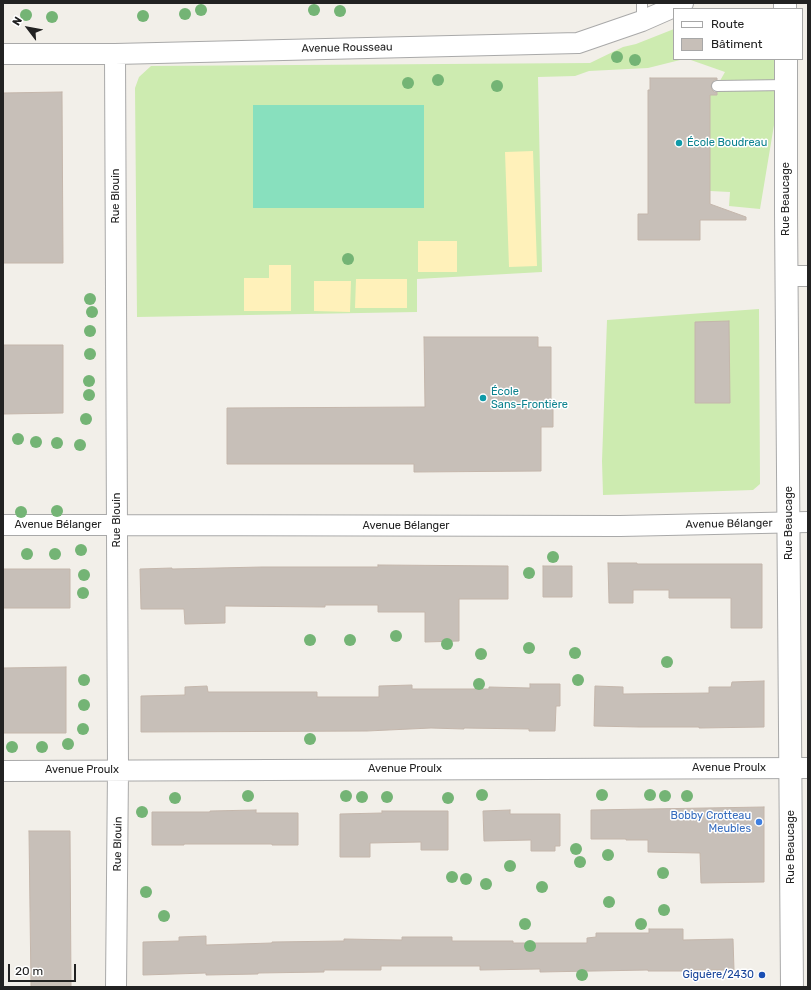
<!DOCTYPE html>
<html>
<head>
<meta charset="utf-8">
<style>
	body { margin:0 }
	#map { position:relative; width:811px; height:990px; overflow:hidden; background:#f2efe9; font-family:Rubik,sans-serif }
	canvas { display:block }
	.frame { position:absolute; inset:0; border:4px solid #222; pointer-events:none }
	.legend { position:absolute; left:673px; top:8px; width:130px; height:52px; box-sizing:border-box; background:#fff; border:1px solid #a7a7a7; margin:0; padding:5px 7px; list-style:none; font-size:12px; color:#222 }
	.legend li { display:flex; align-items:center; gap:8px; height:20px }
	.legend b { width:20px; border:1px solid #a7a7a7 }
	.north { position:absolute; left:8px; top:8px; width:40px; height:40px; -webkit-text-stroke:3px #fff; paint-order:stroke; rotate:302deg; font-size:11px; font-weight:700; line-height:16px; text-align:center; color:#222 }
	.north::after { content:''; display:block; margin:auto; width:14px; height:18px; background:#222; clip-path:polygon(50% 0,100% 100%,50% 72%,0 100%) }
	.scale { position:absolute; left:8px; top:964px; width:68px; height:18px; box-sizing:border-box; border:2px solid #222; border-top:0; padding-left:5px; font-size:12px; line-height:14px; white-space:nowrap; color:#222; -webkit-text-stroke:3px #fff; paint-order:stroke }
</style>
</head>
<body>
<div id="map">
<canvas width="811" height="990"></canvas>
<div class="frame"></div>
<ul class="legend">
<li><b style="height:5px;background:#fff"></b>Route</li>
<li><b style="height:11px;background:#c7bfb8"></b>Bâtiment</li>
</ul>
<div class="north">N</div>
<div class="scale">20 m</div>
</div>
<script>
const ctx = document.querySelector('canvas').getContext('2d');
ctx.lineJoin = 'round';
function fill(path, color) { ctx.fillStyle = color; ctx.fill(path, 'evenodd'); }
const shape = rows => new Path2D(rows.map(r => 'M' + r).join(''));
function trace(path, color, width, dash) { ctx.strokeStyle = color; ctx.lineWidth = width; ctx.lineCap = dash ? 'butt' : 'round'; ctx.setLineDash(dash || []); ctx.stroke(path); }
function label(font, color, halo, rows, align = 'center') {
  ctx.font = font + ' Rubik,sans-serif'; ctx.lineWidth = 3; ctx.setLineDash([]); ctx.textBaseline = 'middle'; ctx.strokeStyle = halo; ctx.fillStyle = color; for (const [text, x, y, turn = 0] of rows) {
    ctx.save(); ctx.translate(x, y); ctx.rotate((+turn || 0) * Math.PI / 180); ctx.textAlign = isNaN(turn) ? turn : align; if (halo) ctx.strokeText(text, 0, 0); ctx.fillText(text, 0, 0); ctx.restore();
  }
}
fill(shape([
	[674,29,674,59,684,59,648,68,589,71,575,76,538,77,542,272,417,279,417,312,137,317,135,88,139,77,151,66,590,63,623,47,636,44],
	[688,59,785,59,760,209,729,206,730,192,710,191,710,95,717,95,717,86,725,72],
	[759,309,760,484,753,490,603,495,602,461,607,320]
]), '#cdebb0');
fill(shape([
	[533,151,537,266,509,267,505,152],
	[418,241,457,241,457,272,418,272],
	[269,265,291,265,291,311,244,311,244,278,269,278],
	[356,279,407,279,407,308,355,308],
	[314,281,351,281,350,312,314,311]
]), '#fff1ba');
fill(shape([
	[253,105,424,105,424,208,253,208]
]), '#88e0be');
const building = shape([
	[650,78,717,78,717,80,714,80,712,83,711,86,712,90,714,92,717,92,717,95,710,95,710,204,746,217,746,220,700,220,700,240,638,240,638,214,648,214,648,90,650,90,650,78],
	[62,92,63,263,3,263,3,93,62,92],
	[729,321,730,403,695,403,695,322,729,321],
	[424,337,538,337,538,347,551,347,551,407,553,407,553,427,541,427,541,471,414,472,414,464,227,464,227,408,425,407,424,337],
	[3,345,63,345,63,413,3,414,3,345],
	[608,563,637,563,637,564,762,564,762,628,731,628,731,598,669,598,669,590,633,590,633,603,609,603,608,563],
	[378,565,508,566,508,599,459,599,459,641,425,642,425,612,378,612,378,605,325,605,325,607,225,606,225,623,185,624,184,609,141,609,140,569,172,568,172,569,262,567,378,567,378,565],
	[543,566,572,566,572,597,543,597,543,566],
	[3,569,70,569,70,608,3,608,3,569],
	[66,667,66,733,3,733,3,668,66,667],
	[764,681,764,727,699,728,699,727,639,727,594,726,595,686,623,687,623,694,709,693,709,687,731,687,732,682,764,681],
	[530,684,560,684,560,706,556,706,555,731,529,731,529,729,464,728,464,729,431,728,367,731,141,732,141,696,185,695,185,687,207,686,208,692,317,692,317,697,379,697,379,686,412,685,412,689,489,689,489,687,530,688,530,684],
	[764,807,764,882,701,883,700,853,648,852,648,840,626,840,626,839,591,839,591,810,764,807],
	[256,810,256,813,298,813,298,845,272,845,272,844,184,844,184,845,152,845,152,812,210,812,210,811,256,810],
	[510,810,510,814,560,814,560,846,555,846,555,851,531,851,531,840,484,841,483,811,510,810],
	[382,811,448,811,448,850,421,850,421,842,370,843,370,857,340,857,340,814,382,813,382,811],
	[29,831,70,831,71,987,31,987,29,831],
	[649,929,683,929,683,940,733,939,734,970,682,970,682,971,648,971,648,970,540,972,540,969,480,970,480,966,381,966,381,970,324,970,324,972,258,973,258,974,206,975,206,973,143,975,143,942,179,941,179,937,206,936,206,945,272,943,272,942,344,941,344,939,402,940,402,937,452,937,452,941,513,941,513,943,587,943,587,938,596,937,596,933,649,933,649,929]
]);
fill(building, '#c7bfb8');
trace(building, '#c4b6ab', 1);
const service = shape([
	[642,3,642,21],
	[717,86,786,85]
]);
const minor = shape([
	[3,54,115,54,578,43,642,21,683,3],
	[115,54,118,770,116,987],
	[786,276,808,276],
	[3,525,117,525,620,526,808,522],
	[3,771,808,768]
]);
const tertiary = shape([
	[785,3,785,9],
	[786,59,786,213,792,987]
]);
trace(service, '#a9a9a9', 12);
trace(minor, '#a9a9a9', 22);
trace(tertiary, '#a9a9a9', 24);
trace(service, '#fff', 10);
trace(minor, '#fff', 20);
trace(tertiary, '#fff', 22);
ctx.fillStyle = '#74b475';
for (const [x, y] of [
	[201,10],
	[314,10],
	[340,11],
	[185,14],
	[26,15],
	[143,16],
	[52,17],
	[617,57],
	[635,60],
	[438,80],
	[408,83],
	[497,86],
	[348,259],
	[90,299],
	[92,312],
	[90,331],
	[90,354],
	[89,381],
	[89,395],
	[86,419],
	[18,439],
	[36,442],
	[57,443],
	[80,445],
	[57,511],
	[21,512],
	[81,550],
	[27,554],
	[55,554],
	[553,557],
	[529,573],
	[84,575],
	[83,593],
	[396,636],
	[310,640],
	[350,640],
	[447,644],
	[529,648],
	[575,653],
	[481,654],
	[667,662],
	[84,680],
	[578,680],
	[479,684],
	[84,705],
	[83,729],
	[310,739],
	[68,744],
	[12,747],
	[42,747],
	[482,795],
	[602,795],
	[650,795],
	[248,796],
	[346,796],
	[665,796],
	[687,796],
	[362,797],
	[387,797],
	[175,798],
	[448,798],
	[142,812],
	[576,849],
	[608,855],
	[580,862],
	[510,866],
	[663,873],
	[452,877],
	[466,879],
	[486,884],
	[542,887],
	[146,892],
	[609,902],
	[664,910],
	[164,916],
	[525,924],
	[641,924],
	[530,946],
	[582,975]
]) { ctx.beginPath(); ctx.arc(x, y, 6, 0, 2 * Math.PI); ctx.fill(); }
for (const [x, y, r, color] of [
	[679,143,4,"#0f9aa8"],
	[483,398,4,"#0f9aa8"],
	[759,822,4,"#3f7fe0"],
	[762,975,4,"#1a4fb4"]
]) { const dot = new Path2D(); dot.arc(x, y, r, 0, 2 * Math.PI); ctx.fillStyle = color; ctx.fill(dot); trace(dot, '#fff', 1.5); }
label('11px', '#222', '#fff', [
	["Avenue Rousseau",347,48,-1],
	["Rue Blouin",116,196,-90],
	["Rue Beaucage",786,199,-90],
	["Rue Blouin",117,520,-90],
	["Rue Beaucage",789,523,-90],
	["Avenue Bélanger",729,524,-1],
	["Avenue Bélanger",58,525],
	["Avenue Bélanger",406,526],
	["Avenue Proulx",729,768],
	["Avenue Proulx",405,769],
	["Avenue Proulx",82,770],
	["Rue Blouin",118,844,-89],
	["Rue Beaucage",791,847,-90]
]);
label('11px', '#0d838f', '#fff', [
	["École Boudreau",687,143],
	["École",491,392],
	["Sans-Frontière",491,405]
], 'left');
label('11px', '#366cbe', '#fff', [
	["Bobby Crotteau",751,816],
	["Meubles",751,829]
], 'right');
label('11px', '#164399', '#fff', [
	["Giguère/2430",754,975]
], 'right');
</script>
</body>
</html>
